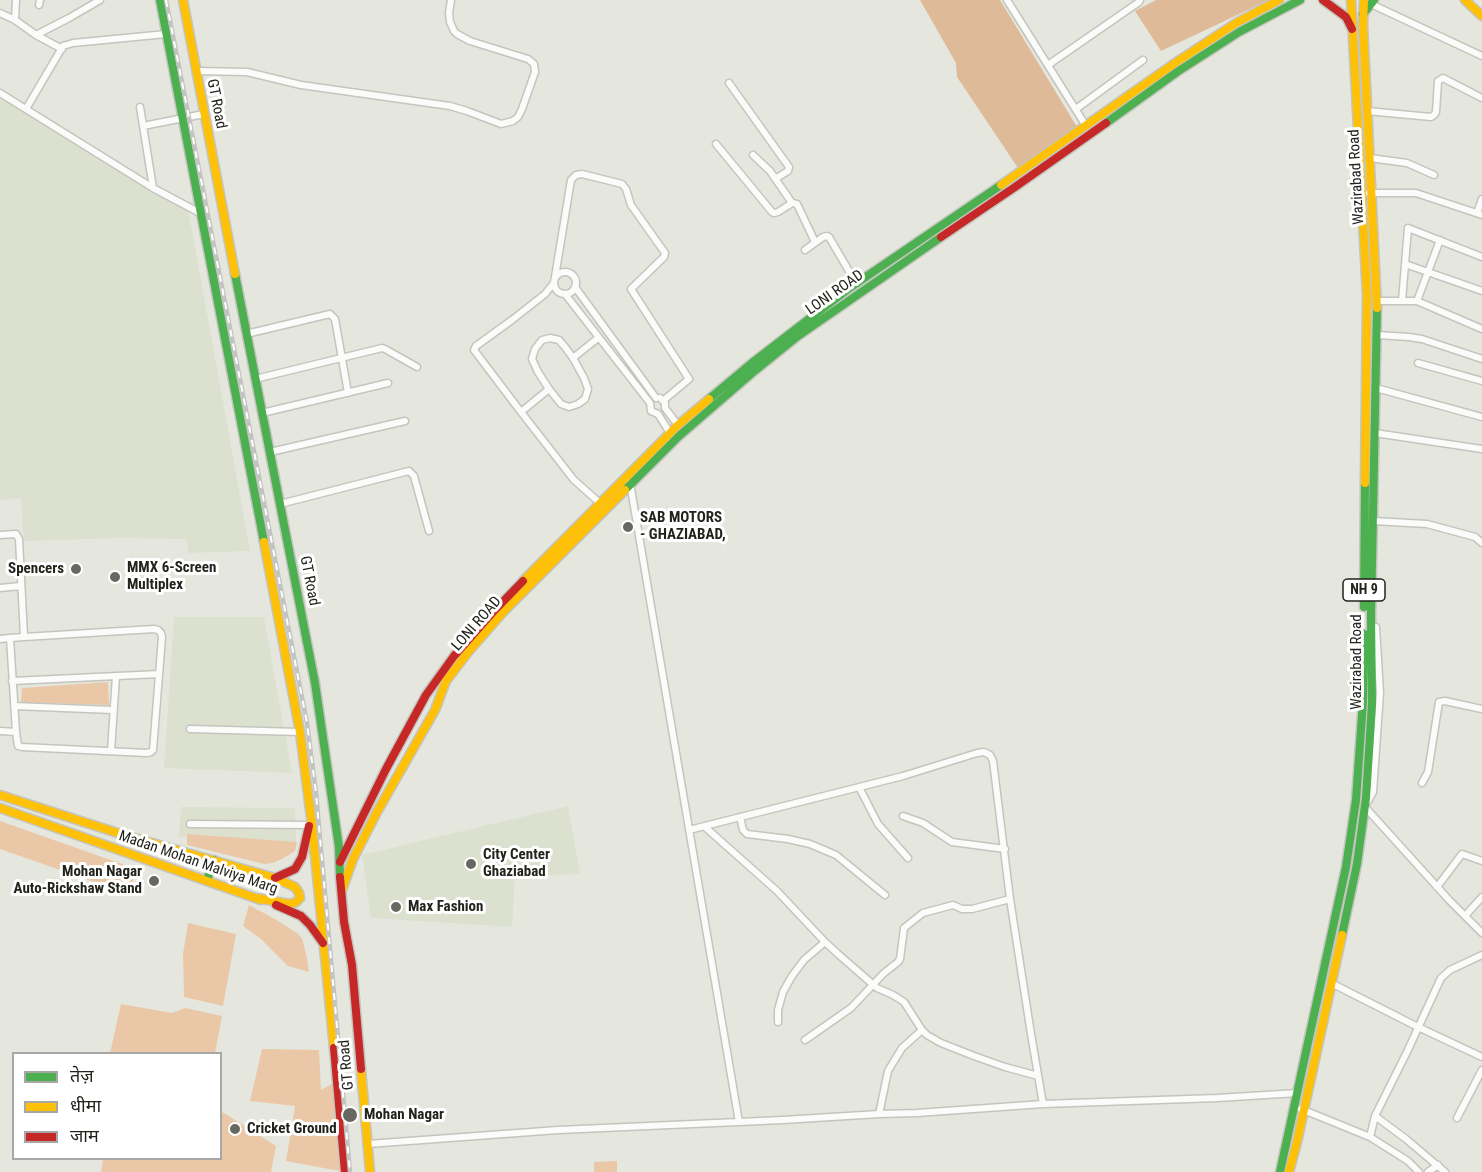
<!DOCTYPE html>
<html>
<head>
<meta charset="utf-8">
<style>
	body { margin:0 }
	#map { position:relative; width:1482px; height:1172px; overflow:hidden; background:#e5e7de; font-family:"Roboto Condensed","Noto Sans Devanagari",sans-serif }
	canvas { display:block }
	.legend { position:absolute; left:12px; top:1052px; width:210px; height:108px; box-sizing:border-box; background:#fff; border:2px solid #a7a7a5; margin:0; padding:8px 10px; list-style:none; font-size:18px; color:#22231d }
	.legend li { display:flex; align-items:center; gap:12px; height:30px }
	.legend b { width:30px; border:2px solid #a7a7a5 }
</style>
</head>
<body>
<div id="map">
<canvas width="1482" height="1172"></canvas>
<ul class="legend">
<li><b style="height:8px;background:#4caf50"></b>तेज़</li>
<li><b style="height:8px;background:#ffc107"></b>धीमा</li>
<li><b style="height:8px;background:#c62828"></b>जाम</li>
</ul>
</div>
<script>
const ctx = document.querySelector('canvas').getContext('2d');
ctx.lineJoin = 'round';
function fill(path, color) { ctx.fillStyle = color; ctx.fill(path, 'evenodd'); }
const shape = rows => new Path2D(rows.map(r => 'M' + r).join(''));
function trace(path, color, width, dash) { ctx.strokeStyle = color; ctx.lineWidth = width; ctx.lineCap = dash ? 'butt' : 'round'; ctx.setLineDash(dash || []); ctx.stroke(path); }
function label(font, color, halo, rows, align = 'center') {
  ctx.font = font + ' "Roboto Condensed",sans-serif'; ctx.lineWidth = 6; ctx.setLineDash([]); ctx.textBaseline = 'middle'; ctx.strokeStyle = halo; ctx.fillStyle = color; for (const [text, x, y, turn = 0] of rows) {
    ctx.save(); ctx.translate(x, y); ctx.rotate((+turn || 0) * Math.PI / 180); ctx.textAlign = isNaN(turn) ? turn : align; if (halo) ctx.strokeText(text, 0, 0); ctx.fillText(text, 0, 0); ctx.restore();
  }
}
fill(shape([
	[0,91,188,209,250,551,188,553,187,539,120,538,24,541,21,498,0,500],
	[174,617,264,617,292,773,164,768],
	[568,806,580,874,515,876,512,927,371,918,362,855],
	[181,807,295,808,296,844,179,837]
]), '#dce0cf');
fill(shape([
	[108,682,109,705,21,702,22,688],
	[0,821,136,869,129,894,0,849],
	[187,834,297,842,295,851,282,859,273,863,264,864,187,845],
	[249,905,275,919,297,933,302,938,307,958,309,972,288,966,261,939,243,926],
	[188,923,236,934,223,1006,184,997,183,954],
	[121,1004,172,1013,185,1008,222,1016,215,1053,110,1053],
	[262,1049,319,1050,321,1090,337,1081,345,1172,286,1161,295,1106,250,1101],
	[221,1112,224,1113,276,1146,271,1172,101,1172,103,1159,220,1158],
	[617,1161,617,1172,594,1172,594,1162]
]), '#eac8a7');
fill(shape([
	[920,0,1000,0,1077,127,1020,171,957,77,956,63],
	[1156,0,1269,0,1161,51,1135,11]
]), '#deba98');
const street = shape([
	[1007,0,1086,126],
	[1371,4,1482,56],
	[39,5,40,0],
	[0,13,15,20,36,35,62,49],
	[15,20,16,0],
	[36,35,69,18,100,0],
	[1048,65,1139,2,1140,0],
	[196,71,247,72,301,85,450,106,467,111,501,124,513,121,518,117,522,109,535,72,534,64,528,59,470,41,457,34,454,31,450,22,449,13,451,0],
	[729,83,789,167,788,171,775,179],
	[0,93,153,188,200,213],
	[140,107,153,188],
	[26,109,63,46,73,43,166,34],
	[1076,109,1143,60],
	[1367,111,1431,117,1434,115,1436,112,1438,81,1443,78,1482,98],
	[143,126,204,114],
	[716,144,772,212,774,213,778,212,792,203,797,204,815,242],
	[753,155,770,171,792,203],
	[1370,158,1407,163,1434,175],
	[1369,193,1416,193,1482,215],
	[1477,213,1482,199],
	[805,250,823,237,827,236,829,237,856,283],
	[1405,264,1482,291],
	'554 283a11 11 0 1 1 22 0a11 11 0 1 1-22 0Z',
	[555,277,571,180,576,175,582,174,622,184,626,189,631,205,665,253,664,257,631,289,689,379,664,400],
	[553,284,545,294,512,320,476,346,474,350,521,412,574,480,601,504],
	[575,287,656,398],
	[565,294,650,403,651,411,658,414,670,433],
	[1376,301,1417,301,1482,329],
	[1402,301,1408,228,1482,257],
	[1417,301,1440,240],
	[246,334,330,314,335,319,348,393],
	[1377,335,1409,337,1422,339,1482,359],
	[1418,363,1482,381],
	[255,379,382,348,385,349,417,367],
	[1376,388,1482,417],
	[549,389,538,372,532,359,535,349,542,340,550,338,559,340,565,347,573,358],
	[660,398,665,403,665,408,678,425],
	[521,412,549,389,561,404,569,407,578,404,585,399,588,389,584,378,573,358,598,338],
	[262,413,388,383],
	[1375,433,1482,449],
	[270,452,405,421],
	[630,483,739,1122],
	[280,504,409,471,414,476,429,531],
	[1373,521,1427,524,1475,537,1482,543],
	[0,535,16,534,19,539,24,637],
	[0,588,21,586],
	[0,639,10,638,24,637,154,629,158,630,161,633,162,637,153,750,151,752,147,753,22,747,18,746,16,732,10,638],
	[12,681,159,674],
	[14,706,113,710],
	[190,729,300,732],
	[0,731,16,732],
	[111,751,116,676],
	[1422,783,1428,772,1439,702,1445,701,1482,709],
	[859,787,878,824,908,858],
	[1368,801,1373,792,1380,693,1376,627],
	[1365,807,1449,900,1482,933],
	[903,816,923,823,952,842,1005,849],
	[740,817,743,830,747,834,788,839,810,844,836,855,885,895],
	[190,824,312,825],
	[705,827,777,891,825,942,838,954,877,988,893,995,904,1002,922,1030,927,1035,941,1043,974,1056,1005,1067,1038,1076],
	[689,830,903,776,977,753,984,752,990,755,993,761,1010,899,1031,1034,1043,1104],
	[1437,887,1462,854,1482,861],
	[1465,916,1482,897],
	[1331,983,1418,1027,1482,1057],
	[778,1022,778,1010,783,992,792,976,804,960,825,942],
	[805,1040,851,1008,884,973,898,962,900,959,904,928,923,913,953,905,962,909,972,909,1010,899],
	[1301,1109,1370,1137,1375,1116,1407,1052,1441,978,1450,970,1482,955],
	[879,1114,888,1071,902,1048,922,1030],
	[1375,1116,1406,1139,1445,1172],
	[1457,1118,1482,1070],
	[1370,1137,1408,1161,1419,1172],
	[368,1144,558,1130,783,1120,879,1114,917,1113,1043,1104,1217,1098,1298,1093],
	[1428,1172,1438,1165]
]);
const fast = shape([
	[160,0,264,542],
	[1363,14,1374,0],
	[1106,123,1177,72,1239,32,1300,0],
	[235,274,315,683,339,847,340,877],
	[709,399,752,363,848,289,1001,185],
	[625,490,679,436,752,373,798,336,941,237],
	[1364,607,1365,483],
	[207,880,214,860],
	[1342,935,1357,864,1366,798,1372,704,1371,615,1377,308],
	[1280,1172,1346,867,1356,800,1363,701,1364,634]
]);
const slow = shape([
	[183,0,235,274],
	[1351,0,1367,295,1365,483],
	[1364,0,1363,25,1377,308],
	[1465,0,1482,16],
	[1001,185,1175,63,1236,23,1279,0],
	[264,542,300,732,312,825,334,1048],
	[523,581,678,425,709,399],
	[0,795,124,835,275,878,295,887,299,893,300,898,296,902,290,904,256,898],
	[0,808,261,900],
	[342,890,353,859,377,812,435,710,446,681,469,651,504,611,625,490],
	[361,1069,370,1172],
	[1289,1172,1297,1142,1342,935]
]);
const jam = shape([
	[1323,0,1346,17,1352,29],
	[941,237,1015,187,1106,123],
	[340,862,386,769,426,695,454,656,493,612,523,581],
	[340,877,344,922,352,965,361,1069],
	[275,878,295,869,302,857,309,826],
	[276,905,301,916,310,925,323,943],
	[334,1048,345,1172]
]);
trace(street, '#c3c5be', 9);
trace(fast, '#c3c5be', 11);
trace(slow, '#c3c5be', 11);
trace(jam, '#c3c5be', 11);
trace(street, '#fbfbfa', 6);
trace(fast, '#4caf50', 8);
trace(slow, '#ffc107', 8);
trace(jam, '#c62828', 8);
const rail = shape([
	[166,0,307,723,316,793,350,1172]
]);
trace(rail, '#c3c3c1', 4.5);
trace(rail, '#fff', 2, [7]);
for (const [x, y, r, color] of [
	[628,527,6,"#666861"],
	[76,569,6,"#666861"],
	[115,577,6,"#666861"],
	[471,864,6,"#666861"],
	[154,881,6,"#666861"],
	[396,907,6,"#666861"],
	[350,1115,8,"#666861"],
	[235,1129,6,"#666861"]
]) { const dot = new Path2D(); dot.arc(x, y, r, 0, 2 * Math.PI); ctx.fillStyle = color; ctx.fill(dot); trace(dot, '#fff', 2); }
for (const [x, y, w] of [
	[1364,590,42]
]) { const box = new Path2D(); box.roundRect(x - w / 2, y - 11, w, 22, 4.5); ctx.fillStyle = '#fff'; ctx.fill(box); trace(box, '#22231d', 1.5); }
label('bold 14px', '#22231d', null, [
	["NH 9",1364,590]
]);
label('15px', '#22231d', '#fff', [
	["GT Road",216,104,79],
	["Wazirabad Road",1357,177,-93],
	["LONI ROAD",835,293,-35],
	["GT Road",309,581,79],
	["LONI ROAD",477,624,-49],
	["Wazirabad Road",1357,662,-90],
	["Madan Mohan Malviya Marg",198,863,19],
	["GT Road",347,1065,-95]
]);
label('bold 15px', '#22231d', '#fff', [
	["SAB MOTORS",640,518],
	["- GHAZIABAD,",640,535],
	["MMX 6-Screen",127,568],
	["Multiplex",127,585],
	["Spencers",64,569,"right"],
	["City Center",483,855],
	["Ghaziabad",483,872],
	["Mohan Nagar",142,872,"right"],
	["Auto-Rickshaw Stand",142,889,"right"],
	["Max Fashion",408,907],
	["Mohan Nagar",364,1115],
	["Cricket Ground",247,1129]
], 'left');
</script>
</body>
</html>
